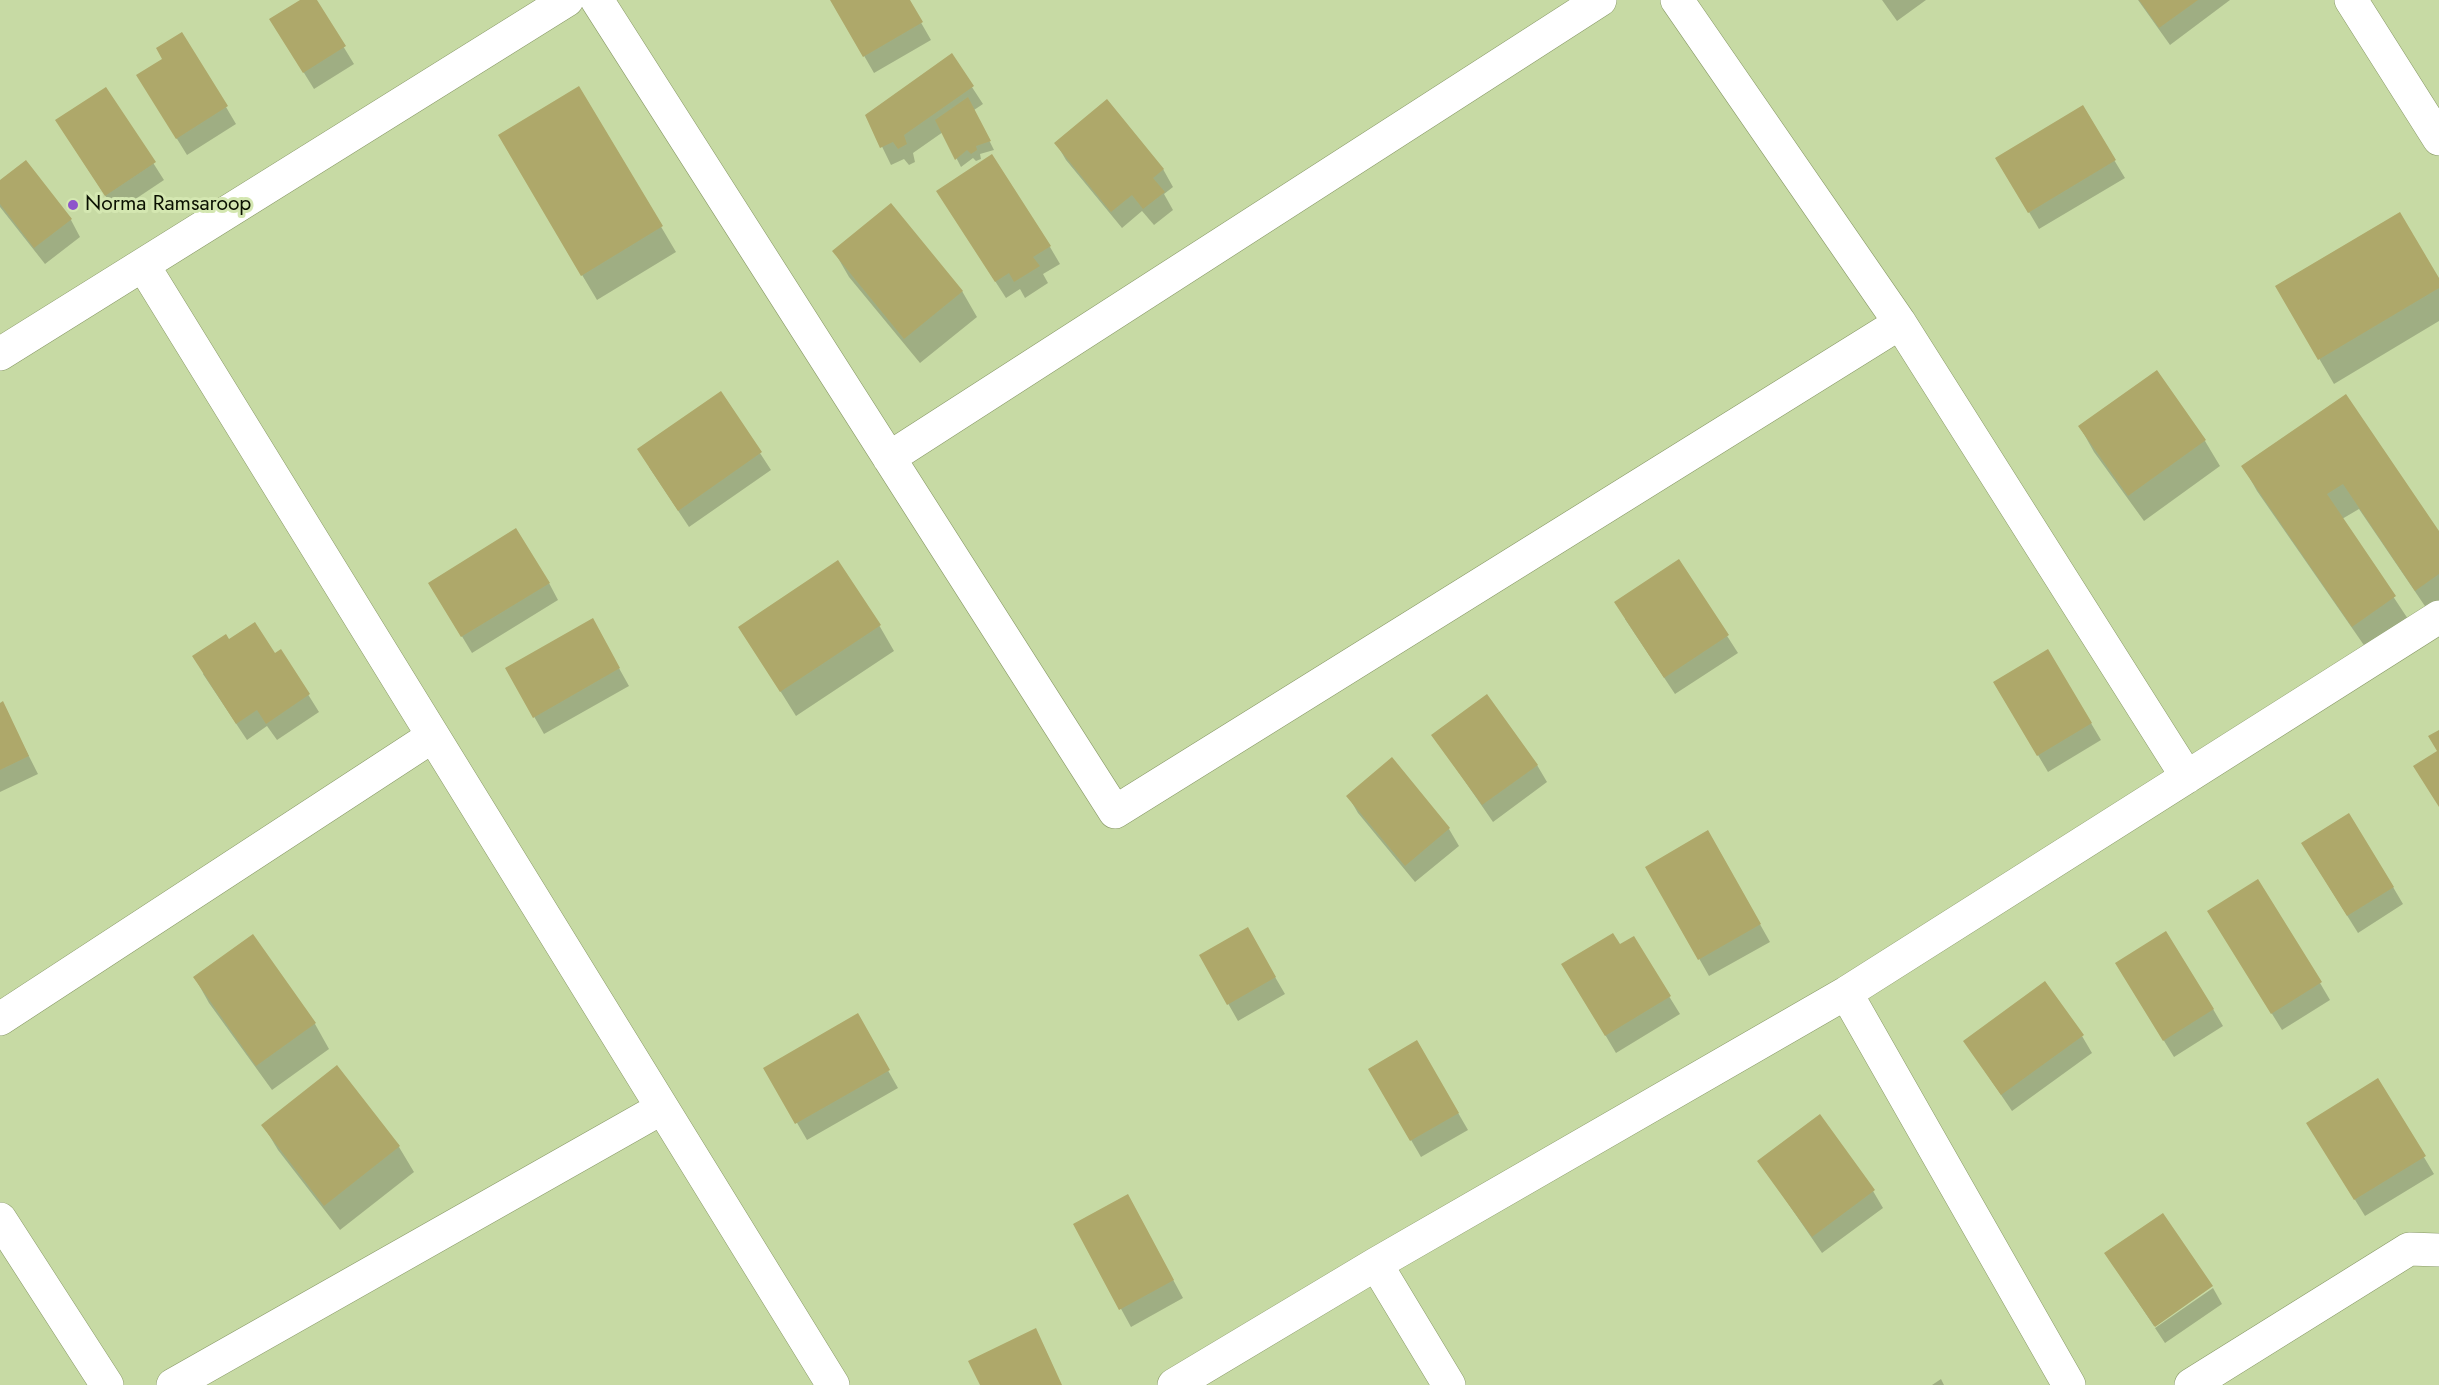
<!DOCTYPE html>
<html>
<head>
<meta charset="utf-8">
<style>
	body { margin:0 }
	canvas { display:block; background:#c7daa4 }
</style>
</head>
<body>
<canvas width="2439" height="1385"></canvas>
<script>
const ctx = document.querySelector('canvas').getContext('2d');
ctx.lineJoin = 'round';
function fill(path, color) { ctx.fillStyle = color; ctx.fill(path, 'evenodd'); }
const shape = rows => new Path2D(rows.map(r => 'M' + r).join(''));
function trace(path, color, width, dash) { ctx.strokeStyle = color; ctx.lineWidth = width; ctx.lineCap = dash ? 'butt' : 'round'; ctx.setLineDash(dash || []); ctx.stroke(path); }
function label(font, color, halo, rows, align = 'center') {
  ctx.font = font + ' Jost,sans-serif'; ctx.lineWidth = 6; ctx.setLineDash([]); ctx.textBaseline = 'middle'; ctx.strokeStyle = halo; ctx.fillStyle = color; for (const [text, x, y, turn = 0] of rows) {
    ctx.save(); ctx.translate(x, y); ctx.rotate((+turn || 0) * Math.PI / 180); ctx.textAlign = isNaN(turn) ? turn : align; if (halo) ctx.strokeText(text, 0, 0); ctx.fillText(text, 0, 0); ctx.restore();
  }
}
fill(shape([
	[303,0,315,0,354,64,314,89,281,36],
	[832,0,908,0,931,40,874,73],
	[1882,0,1926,0,1897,21],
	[2138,0,2230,0,2170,45],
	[951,55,983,104,974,110,994,150,980,154,981,159,976,161,973,158,961,167,943,132,913,153,915,162,909,165,904,159,891,165,867,116],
	[579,88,676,252,597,300,514,161],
	[106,89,164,180,116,212,67,137],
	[148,92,226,107,236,124,187,155],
	[2082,107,2125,178,2039,229,1997,158],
	[1056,143,1163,169,1173,187,1164,194,1173,210,1154,225,1142,211,1122,228,1066,160],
	[26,162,71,220,80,237,45,264,0,207,0,182],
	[948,208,1050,247,1060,264,1043,274,1048,283,1025,298,1020,289,1006,298],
	[834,251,962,291,977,317,920,363,849,277],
	[2439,281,2439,321,2334,384,2277,287],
	[2157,372,2205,441,2220,466,2144,521,2094,452,2080,427],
	[721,393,771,470,689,527,649,467],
	[2345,396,2439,534,2439,609,2431,615,2359,509,2342,519,2410,622,2368,651,2257,491,2243,466],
	[1679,561,1738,653,1675,694,1625,619],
	[549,583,558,600,472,653,440,600],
	[592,620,629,686,544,734,507,669],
	[879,625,894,651,796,716,740,627],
	[228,641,275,655,281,651,319,712,277,740,267,726,247,740,203,674],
	[2048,651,2101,740,2048,772,1995,683],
	[2,703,38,774,0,792,0,704],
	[1433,735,1537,765,1547,782,1493,822],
	[1348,796,1449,829,1459,846,1415,882,1358,813],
	[1708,832,1770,942,1709,976,1647,867],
	[2313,861,2393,887,2403,904,2358,933],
	[2219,928,2320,983,2330,1000,2282,1030],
	[1247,929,1285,994,1238,1021,1201,956],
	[1633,938,1680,1014,1616,1053,1573,981],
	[195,978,315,1024,329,1049,272,1090,209,1003],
	[2127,981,2213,1009,2223,1026,2174,1057],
	[857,1016,898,1088,807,1140,765,1068],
	[2082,1036,2092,1053,2012,1111,1965,1042],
	[1417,1042,1468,1130,1421,1157,1370,1070],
	[337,1067,399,1147,414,1172,340,1230,278,1150,263,1125],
	[2378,1080,2434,1174,2365,1216,2318,1140],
	[1759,1161,1873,1191,1883,1208,1822,1253],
	[1137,1213,1183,1298,1131,1327,1075,1225],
	[2106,1254,2211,1286,2154,1326],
	[2213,1288,2222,1304,2165,1343,2155,1328],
	[1941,1379,1944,1385,1932,1385]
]), '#0003');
fill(shape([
	[300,0,317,0,346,46,303,73,269,19],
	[830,0,910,0,923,22,863,57],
	[2139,0,2198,0,2159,28],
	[182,32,228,106,176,139,136,75,162,59,156,48],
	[952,53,974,86,904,135,907,144,898,149,893,142,880,148,865,115],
	[579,86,663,226,581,276,498,135],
	[106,87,156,162,105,196,55,120],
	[968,97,991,141,976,146,977,150,971,154,967,150,955,160,935,120],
	[1107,99,1164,169,1153,178,1165,192,1143,209,1132,195,1111,212,1054,143],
	[2083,105,2116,160,2028,213,1995,158],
	[992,154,1051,246,1033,257,1040,266,1014,282,1009,273,995,282,936,191],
	[26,160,72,219,34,248,0,204,0,180],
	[891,203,963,291,904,339,832,251],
	[2400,212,2439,278,2439,288,2318,360,2275,286],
	[2157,370,2206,440,2128,496,2078,426],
	[721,391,762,452,678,511,637,449],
	[2346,394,2439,531,2439,574,2415,591,2343,484,2327,494,2396,596,2352,627,2241,466],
	[516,528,550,583,461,637,428,583],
	[1679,559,1729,635,1664,678,1614,602],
	[838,560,881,625,780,692,738,627],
	[593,618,620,668,533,718,505,668],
	[255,622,275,653,281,649,310,694,266,724,257,710,236,724,192,656,226,634,229,639],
	[2048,649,2092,723,2037,756,1993,682],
	[1487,694,1538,765,1482,805,1431,735],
	[3,701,29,756,0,770,0,703],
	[2439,730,2439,807,2413,766,2437,751,2428,736],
	[1392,757,1450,828,1405,866,1346,796],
	[2349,813,2394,887,2347,916,2301,843],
	[1708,830,1761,924,1698,960,1645,867],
	[2258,879,2322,982,2271,1014,2207,911],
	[1248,927,1276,977,1227,1005,1199,955],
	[2166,931,2214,1009,2163,1041,2115,963],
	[1613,933,1620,944,1634,936,1671,996,1605,1036,1561,964],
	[253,934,316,1023,256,1066,193,977],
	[2045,981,2084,1035,2001,1095,1963,1041],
	[858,1013,890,1070,795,1124,763,1068],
	[1417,1040,1459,1113,1410,1141,1368,1069],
	[337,1065,400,1146,324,1206,261,1125],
	[2378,1078,2426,1156,2354,1200,2306,1123],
	[1820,1114,1875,1190,1812,1237,1757,1161],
	[1128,1194,1174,1280,1119,1310,1073,1224],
	[2163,1213,2213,1286,2155,1327,2104,1253],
	[1036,1328,1062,1385,980,1385,968,1361]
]), '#aea86a');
const minor = shape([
	[597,0,1115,812,1900,323],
	[1677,0,1900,323,2187,777],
	[2351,0,2439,139],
	[143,265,833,1385],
	[0,354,567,0],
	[889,458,1600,0],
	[1846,993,2069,1385],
	[0,1019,433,736],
	[0,1219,107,1385],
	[1376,1264,1449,1385],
	[173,1385,662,1108],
	[1174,1385,1376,1264,1846,993,2439,617],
	[2191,1385,2409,1249,2439,1250]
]);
trace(minor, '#896', 34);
trace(minor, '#fff', 33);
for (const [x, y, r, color] of [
	[73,205,6,"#8e54cb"]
]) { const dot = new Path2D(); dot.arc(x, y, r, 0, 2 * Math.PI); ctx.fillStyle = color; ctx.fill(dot); trace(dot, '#d4e7b1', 2); }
label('21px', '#0a1001', '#d4e7b1', [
	["Norma Ramsaroop",85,205]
], 'left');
</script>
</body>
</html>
